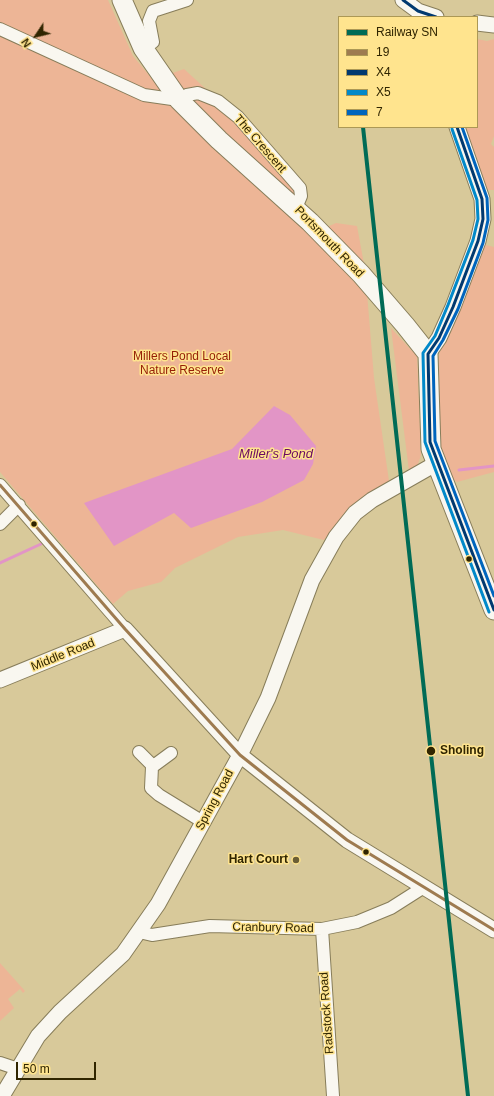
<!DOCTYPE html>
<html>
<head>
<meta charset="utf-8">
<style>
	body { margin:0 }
	#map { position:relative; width:494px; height:1096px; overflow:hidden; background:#d8c99a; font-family:Arial,sans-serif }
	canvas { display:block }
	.legend { position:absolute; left:338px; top:16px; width:140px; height:112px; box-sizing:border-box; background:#ffe48e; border:1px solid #ac9855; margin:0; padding:5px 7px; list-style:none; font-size:12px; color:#302500 }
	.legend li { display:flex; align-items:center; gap:8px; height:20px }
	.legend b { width:20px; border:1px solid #ac9855 }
	.north { position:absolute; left:16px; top:16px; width:40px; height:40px; -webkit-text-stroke:3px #ffe48e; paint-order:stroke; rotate:235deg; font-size:11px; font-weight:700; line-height:16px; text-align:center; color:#302500 }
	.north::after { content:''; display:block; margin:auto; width:14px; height:18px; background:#302500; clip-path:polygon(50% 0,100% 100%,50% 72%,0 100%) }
	.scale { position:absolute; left:16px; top:1062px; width:80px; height:18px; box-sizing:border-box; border:2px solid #302500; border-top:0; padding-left:5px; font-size:12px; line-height:14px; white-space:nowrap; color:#302500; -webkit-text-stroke:3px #ffe48e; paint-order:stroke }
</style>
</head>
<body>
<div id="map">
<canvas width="494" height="1096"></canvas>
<ul class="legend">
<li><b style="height:5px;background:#006b56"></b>Railway SN</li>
<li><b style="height:5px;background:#9e7b50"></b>19</li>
<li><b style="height:5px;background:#013970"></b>X4</li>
<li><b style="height:5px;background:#0289c9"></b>X5</li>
<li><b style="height:5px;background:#0065bd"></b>7</li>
</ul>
<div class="north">N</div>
<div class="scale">50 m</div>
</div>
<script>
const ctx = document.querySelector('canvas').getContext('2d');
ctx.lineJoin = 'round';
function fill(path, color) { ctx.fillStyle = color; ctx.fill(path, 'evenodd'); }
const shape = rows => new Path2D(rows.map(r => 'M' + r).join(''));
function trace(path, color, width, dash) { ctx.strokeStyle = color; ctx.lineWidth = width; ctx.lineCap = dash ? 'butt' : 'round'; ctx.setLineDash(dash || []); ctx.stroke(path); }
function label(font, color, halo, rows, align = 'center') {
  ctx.font = font + ' Arial,sans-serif'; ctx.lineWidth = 3; ctx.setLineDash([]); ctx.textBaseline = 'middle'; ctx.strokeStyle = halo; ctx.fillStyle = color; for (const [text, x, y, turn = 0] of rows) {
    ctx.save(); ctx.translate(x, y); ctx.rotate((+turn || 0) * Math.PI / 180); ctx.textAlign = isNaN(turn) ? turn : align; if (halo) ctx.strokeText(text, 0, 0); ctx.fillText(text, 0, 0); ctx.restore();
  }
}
fill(shape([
	[0,0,108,0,133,56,153,80,184,69,206,89,260,150,296,193,367,293,374,378,389,481,345,513,324,540,283,530,238,537,175,568,161,582,128,591,113,604,0,472],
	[477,39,487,41,494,39,494,136,491,144,494,147,494,190,483,190,463,127,477,127],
	[336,223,357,226,364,264,327,227],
	[482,244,494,247,494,472,457,482,445,473,436,438,433,366,438,358,447,329],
	[391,328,412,351,417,353,421,455,417,467,409,471],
	[0,963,25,991,23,993,20,989,8,999,14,1008,0,1021]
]), '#edb596');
fill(shape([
	[274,406,290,415,316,446,313,464,304,480,262,502,191,528,174,513,114,546,84,503,232,449]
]), '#e295c6');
trace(shape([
	[459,470,494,466],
	[0,563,41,544]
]), '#e295c6', 3);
const minor = shape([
	[0,29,144,95,179,100,187,95,198,93,218,101,238,117,300,188,301,196,296,208],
	[143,48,153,42,149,21,153,11,187,0],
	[0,485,125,629],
	[0,524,19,505],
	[139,752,153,766],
	[171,753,152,767,151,788,159,795,203,822],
	[322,929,333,1096],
	[139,932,152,935,210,926,322,929,357,922,391,908,424,887],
	[0,1063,18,1069]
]);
const tertiary = shape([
	[403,0,418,11,436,17],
	[477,23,494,25],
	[428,354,439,338,453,307,478,241,483,219,482,199,457,127],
	[0,680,125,629,240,755,347,840,494,930],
	[2,1096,38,1036,60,1012,123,954,158,904,240,755,268,698,312,580,336,537,355,513,372,500,437,463]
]);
const primary = shape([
	[122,0,143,48,179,100,219,140,310,222,361,274,405,325,428,354,431,449,494,610]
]);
trace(minor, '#877d5a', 14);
trace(tertiary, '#877d5a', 17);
trace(primary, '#877d5a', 21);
trace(minor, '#f9f7f0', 12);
trace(tertiary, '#f9f7f0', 15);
trace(primary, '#f9f7f0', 19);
trace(shape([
	[0,485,125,629,240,755,347,840,494,930]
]), '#9e7b50', 3);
trace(shape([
	[403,0,418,11,436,17],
	[457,127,482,199,483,219,478,241,453,307,439,338,428,354,430,442,494,610]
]), '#013970', 3);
trace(shape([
	[452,129,477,200,478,219,473,240,448,305,435,336,423,353,425,442,489,612]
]), '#0289c9', 3);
trace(shape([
	[462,127,487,198,488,220,483,243,458,309,443,340,433,356,435,441,494,596]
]), '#0065bd', 3);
trace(shape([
	[363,127,468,1096]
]), '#006b56', 4);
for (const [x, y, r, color] of [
	[34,524,3.5,"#302500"],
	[469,559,3.5,"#302500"],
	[431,751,5,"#302500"],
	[366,852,3.5,"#302500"],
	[296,860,4,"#6b5e36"]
]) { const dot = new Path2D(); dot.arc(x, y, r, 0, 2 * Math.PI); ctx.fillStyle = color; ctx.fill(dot); trace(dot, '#ffe48e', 1.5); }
label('12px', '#302500', '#ffe48e', [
	["The Crescent",260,144,49],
	["Portsmouth Road",329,242,46],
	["Middle Road",63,655,-22],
	["Spring Road",215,800,-62],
	["Cranbury Road",273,928,1],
	["Radstock Road",327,1013,-94]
]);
label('12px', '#951e06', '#ffe48e', [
	["Millers Pond Local",182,357],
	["Nature Reserve",182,371]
]);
label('bold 12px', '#302500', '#ffe48e', [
	["Sholing",440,751]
], 'left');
label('bold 12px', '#302500', '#ffe48e', [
	["Hart Court",288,860]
], 'right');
label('italic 13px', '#6b0963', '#ffe48e', [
	["Miller's Pond",276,454]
]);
</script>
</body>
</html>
